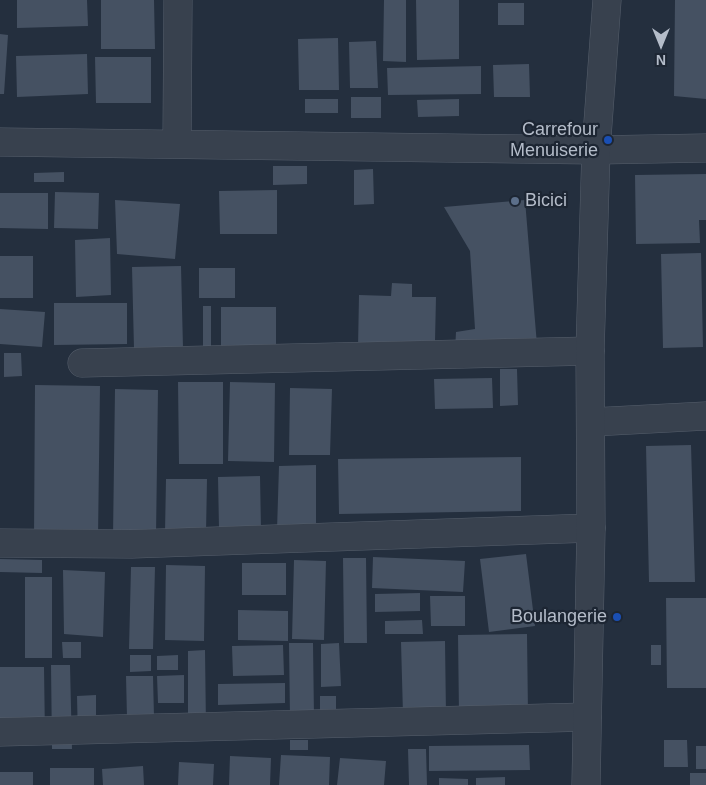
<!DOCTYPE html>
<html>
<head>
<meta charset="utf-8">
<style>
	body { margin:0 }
	#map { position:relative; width:706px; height:785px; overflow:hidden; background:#242f3e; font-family:Arial,sans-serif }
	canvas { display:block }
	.north { position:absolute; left:636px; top:20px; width:50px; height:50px; -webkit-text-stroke:4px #1d2633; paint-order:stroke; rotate:180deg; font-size:14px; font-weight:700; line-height:20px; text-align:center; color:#b4bcc9 }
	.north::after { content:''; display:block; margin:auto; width:18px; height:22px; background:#b4bcc9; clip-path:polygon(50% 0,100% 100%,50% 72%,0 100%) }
</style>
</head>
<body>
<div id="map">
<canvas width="706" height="785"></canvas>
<div class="north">N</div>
</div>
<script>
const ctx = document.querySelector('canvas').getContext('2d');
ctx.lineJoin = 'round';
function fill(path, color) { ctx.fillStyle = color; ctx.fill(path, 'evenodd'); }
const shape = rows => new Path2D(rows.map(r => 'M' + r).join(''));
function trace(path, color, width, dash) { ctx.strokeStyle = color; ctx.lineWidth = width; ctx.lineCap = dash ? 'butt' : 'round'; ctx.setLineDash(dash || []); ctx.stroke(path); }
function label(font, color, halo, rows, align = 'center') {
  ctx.font = font + ' Arial,sans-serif'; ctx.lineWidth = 4.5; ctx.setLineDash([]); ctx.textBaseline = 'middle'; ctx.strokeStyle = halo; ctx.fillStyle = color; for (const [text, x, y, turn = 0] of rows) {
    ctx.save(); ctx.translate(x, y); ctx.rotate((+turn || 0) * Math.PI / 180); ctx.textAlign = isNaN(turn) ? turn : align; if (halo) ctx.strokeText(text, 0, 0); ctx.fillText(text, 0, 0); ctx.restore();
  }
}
fill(shape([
	[17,0,87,0,88,26,17,28],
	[101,0,154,0,155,49,101,49],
	[384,0,406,0,406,62,383,61],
	[416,0,459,0,459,59,417,60],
	[675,0,706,0,706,99,674,96],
	[498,3,524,3,524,25,498,25],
	[0,34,8,35,4,94,0,94],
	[338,38,339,90,299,90,298,39],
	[376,41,378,88,350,88,349,42],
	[87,54,88,94,17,97,16,56],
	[95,57,151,57,151,103,96,103],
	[529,64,530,97,494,97,493,65],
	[481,66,481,94,388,95,387,68],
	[351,97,381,97,381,118,351,118],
	[305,99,338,99,338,113,305,113],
	[459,99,459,116,418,117,417,100],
	[273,166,307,166,307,184,273,185],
	[373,169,374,204,354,205,354,170],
	[64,172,64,182,34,182,34,173],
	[706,174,706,220,699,220,700,243,636,244,635,175],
	[277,190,277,234,220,234,219,191],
	[55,192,99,193,98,229,54,228],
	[0,193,48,193,48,229,0,228],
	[115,200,180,204,175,259,117,254],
	[525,200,537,345,455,351,456,332,475,329,470,251,444,207],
	[110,238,111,295,76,297,75,240],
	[701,253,703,347,663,348,661,254],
	[0,256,33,256,33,298,0,298],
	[181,266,183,348,134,349,132,267],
	[199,268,235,268,235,298,199,298],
	[392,283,412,284,412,297,436,297,435,341,440,341,358,348,359,295,391,296],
	[54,303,127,303,127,344,54,345],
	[203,306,211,306,211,353,203,353],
	[221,307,276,307,276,350,221,350],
	[0,309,45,312,42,347,0,344],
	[4,353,21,353,22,376,4,377],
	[500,369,517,369,518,405,500,406],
	[492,378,493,408,435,409,434,379],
	[178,382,223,382,223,464,179,464],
	[230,382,275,383,274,462,228,461],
	[35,385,100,386,98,538,34,538],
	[290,388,332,389,330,455,289,455],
	[115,389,158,390,156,536,113,536],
	[691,445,695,582,649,582,646,446],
	[521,457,521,511,339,514,338,459],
	[316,465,316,526,277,530,279,466],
	[260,476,261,529,219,529,218,477],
	[166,479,207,479,206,533,165,532],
	[526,554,535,626,489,632,480,559],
	[373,557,465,561,463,592,372,588],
	[343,558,366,558,367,643,344,643],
	[0,559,42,560,42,573,0,572],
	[294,560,326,561,324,640,292,639],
	[242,563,286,563,286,595,242,595],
	[166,565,205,566,204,641,165,640],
	[131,567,155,567,153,649,129,649],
	[63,570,105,572,103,637,64,634],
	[25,577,52,577,52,658,25,658],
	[420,593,420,611,375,612,375,594],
	[430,596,465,596,465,626,431,626],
	[666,598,706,598,706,688,667,688],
	[238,610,288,611,288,641,238,640],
	[422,620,423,634,385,634,385,621],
	[527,634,528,714,459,715,458,635],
	[445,641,446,715,403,715,401,642],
	[62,642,81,642,81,658,63,658],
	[289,643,313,643,314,717,290,718],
	[339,643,341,686,321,687,321,644],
	[283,645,284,675,233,676,232,646],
	[651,645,661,645,661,665,651,665],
	[205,650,206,727,188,727,188,651],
	[130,655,151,655,151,671,130,672],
	[178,655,178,670,157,670,157,656],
	[51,665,70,665,72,749,52,749],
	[0,667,44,667,45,737,0,738],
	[184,675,184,703,158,703,157,676],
	[126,676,153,676,154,717,127,718],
	[285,683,285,703,218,705,218,684],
	[96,695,96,739,78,740,77,696],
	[320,696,336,696,336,719,320,720],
	[290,740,308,740,308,750,290,750],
	[664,740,687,740,688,767,664,767],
	[529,745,530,770,429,771,429,746],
	[696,746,706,746,706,769,696,769],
	[408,749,426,749,427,785,409,785],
	[281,755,330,757,329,785,279,785],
	[230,756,271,758,270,785,229,785],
	[340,758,386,761,384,785,337,785],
	[179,762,214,764,213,785,178,785],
	[143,766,144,785,103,785,102,769],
	[50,768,94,768,94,785,50,785],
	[0,772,33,772,33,785,0,785],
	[690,773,706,773,706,785,690,785],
	[505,777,505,785,476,785,476,778],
	[439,778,468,779,468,785,439,785]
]), '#455162');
const minor = shape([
	[0,142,596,150,706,148],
	[177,144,178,0],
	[82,363,590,351],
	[592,422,706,416],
	[0,543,132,544,591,528],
	[0,732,587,717]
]);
const tertiary = shape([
	[586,785,591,528,590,351,596,150,607,0]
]);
trace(minor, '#565f6c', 29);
trace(tertiary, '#565f6c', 29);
trace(minor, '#38414e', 28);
trace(tertiary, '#38414e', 28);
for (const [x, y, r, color] of [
	[608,140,5,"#1a4fb4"],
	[515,201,5,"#5c6f8a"],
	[617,617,5,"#1a4fb4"]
]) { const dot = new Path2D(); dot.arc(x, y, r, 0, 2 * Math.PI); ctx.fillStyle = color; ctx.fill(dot); trace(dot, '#1d2633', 2); }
label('18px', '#b4bcc9', '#1d2633', [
	["Carrefour",598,130],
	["Menuiserie",598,151],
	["Bicici",525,201,"left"],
	["Boulangerie",607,617]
], 'right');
</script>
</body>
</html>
